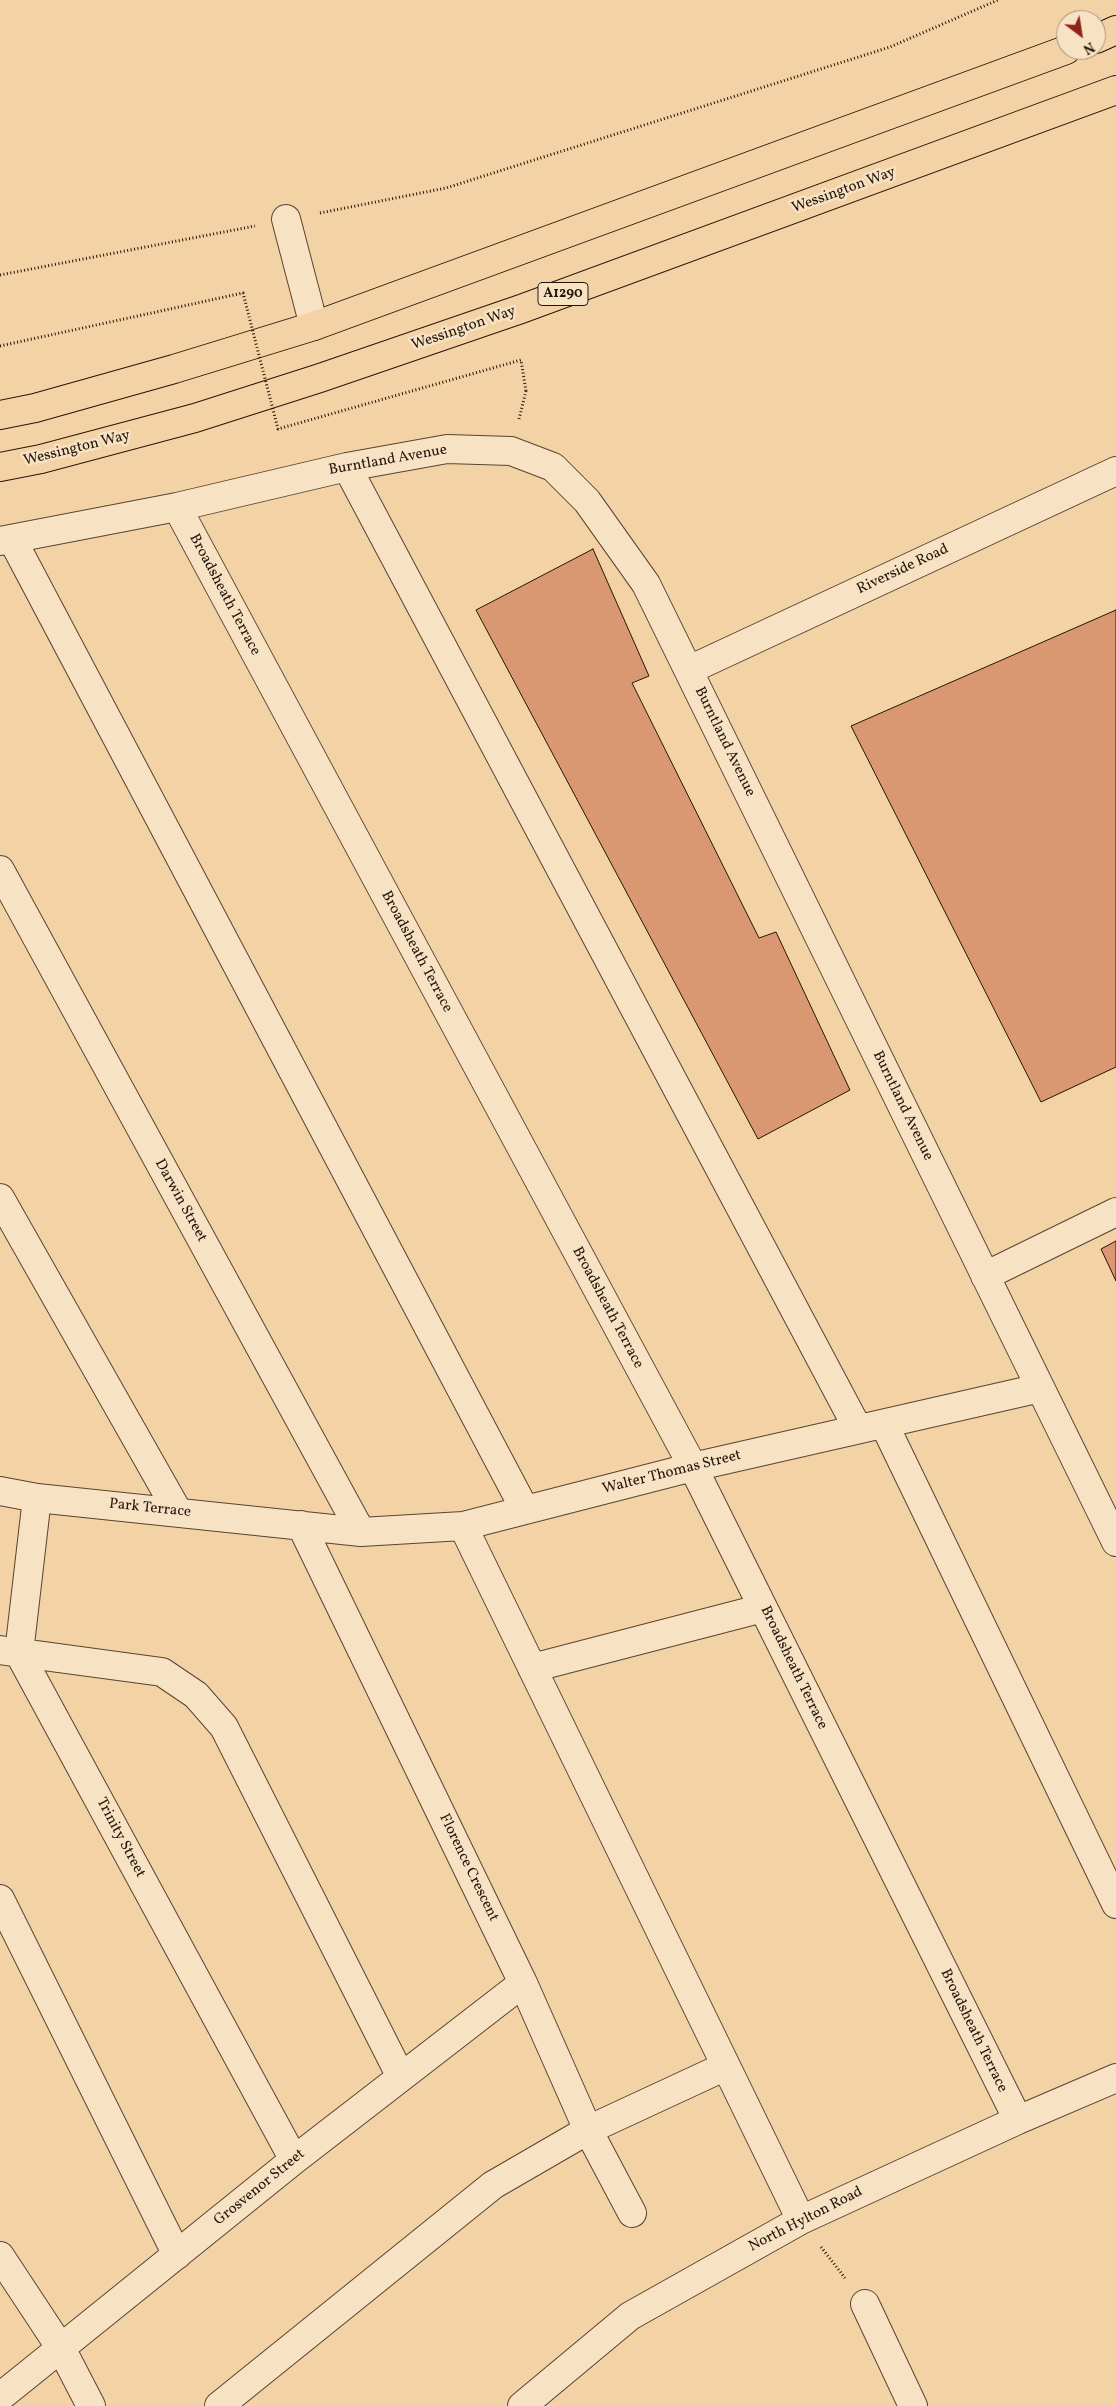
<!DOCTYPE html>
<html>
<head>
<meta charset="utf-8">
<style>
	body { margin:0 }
	#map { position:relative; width:1116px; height:2406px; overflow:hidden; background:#f3d3a5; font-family:Vollkorn,serif }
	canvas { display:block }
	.north { position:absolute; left:1056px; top:10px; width:50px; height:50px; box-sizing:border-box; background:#f7e2c4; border:1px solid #a3907a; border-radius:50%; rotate:149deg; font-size:14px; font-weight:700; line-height:20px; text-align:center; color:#25150a }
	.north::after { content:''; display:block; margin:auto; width:18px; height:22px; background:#8f2418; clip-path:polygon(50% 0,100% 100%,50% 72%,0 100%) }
</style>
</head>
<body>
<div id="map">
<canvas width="1116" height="2406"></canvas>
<div class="north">N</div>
</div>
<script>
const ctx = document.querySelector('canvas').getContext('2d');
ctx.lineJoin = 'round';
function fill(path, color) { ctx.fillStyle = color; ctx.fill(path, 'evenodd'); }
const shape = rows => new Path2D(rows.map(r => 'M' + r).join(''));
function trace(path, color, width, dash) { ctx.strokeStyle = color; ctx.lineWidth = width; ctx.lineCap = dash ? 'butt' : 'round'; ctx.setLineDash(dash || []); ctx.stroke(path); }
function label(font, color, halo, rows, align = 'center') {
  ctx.font = font + ' Vollkorn,serif'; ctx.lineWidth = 5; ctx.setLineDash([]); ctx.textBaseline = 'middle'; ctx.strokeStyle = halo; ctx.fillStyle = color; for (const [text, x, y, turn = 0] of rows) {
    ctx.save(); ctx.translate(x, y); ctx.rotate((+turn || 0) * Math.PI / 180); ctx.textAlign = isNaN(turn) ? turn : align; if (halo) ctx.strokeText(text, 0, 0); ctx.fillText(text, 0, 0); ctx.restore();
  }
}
const building = shape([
	[593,549,649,676,632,683,759,938,776,932,850,1090,758,1139,476,610,593,549],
	[1116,610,1116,1067,1041,1102,851,726,1116,610],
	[1116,1241,1116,1281,1101,1249,1116,1241]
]);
fill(building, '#d99871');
trace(building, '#25150a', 1);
const minor = shape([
	[286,219,314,326],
	[347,467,858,1429],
	[177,507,693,1467,1018,2120],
	[12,539,525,1510],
	[0,541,177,507,347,467,447,449,511,451,553,467,587,501,646,584,1116,1542],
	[689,670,1116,471],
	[0,870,361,1532],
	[0,1198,178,1512],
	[985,1276,1116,1212],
	[884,1424,1116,1904],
	[0,1491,37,1498,361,1532,463,1526,693,1467,1040,1388],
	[37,1498,19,1653,294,2160],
	[301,1525,523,1983,588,2130,632,2213],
	[463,1526,801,2220],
	[0,1650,162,1672,196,1695,224,1727,401,2077],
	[532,1668,763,1608],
	[0,1899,177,2255],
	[0,2256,62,2350,91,2406],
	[865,2304,913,2406],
	[0,2397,294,2160,523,1983],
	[219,2406,493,2185,588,2130,726,2066],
	[522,2406,630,2316,801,2220,1018,2120,1116,2078]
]);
const major = shape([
	[1096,39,1116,30],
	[0,415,35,408,174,369,314,326,1066,50],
	[0,467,41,459,195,418,320,378,521,309,1116,90]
]);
trace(minor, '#584431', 30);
trace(major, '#25150a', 30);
trace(shape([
	[320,213,446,188,890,47,998,0],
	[0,275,255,226],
	[519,419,526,391],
	[821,2247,845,2278]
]), '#25150a', 3, [1, 2.5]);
trace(minor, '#f7e2c4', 28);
trace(major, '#f3d3a5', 28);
trace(shape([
	[0,346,243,293,278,429,521,360,526,391]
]), '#25150a', 3, [1, 2.5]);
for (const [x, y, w] of [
	[563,294,50]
]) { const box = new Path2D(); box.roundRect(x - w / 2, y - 11.5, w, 23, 4); ctx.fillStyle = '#f7e2c4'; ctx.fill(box); trace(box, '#25150a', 1); }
label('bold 14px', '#25150a', null, [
	["A1290",563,294]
]);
label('15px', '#25150a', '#f7e2c4', [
	["Wessington Way",844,191,-20],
	["Wessington Way",464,329,-19],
	["Wessington Way",77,449,-14],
	["Burntland Avenue",388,461,-10],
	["Riverside Road",903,570,-25],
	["Broadsheath Terrace",224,595,62],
	["Burntland Avenue",724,742,64],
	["Broadsheath Terrace",416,952,62],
	["Burntland Avenue",902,1106,64],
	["Darwin Street",180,1201,61],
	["Broadsheath Terrace",607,1308,62],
	["Walter Thomas Street",672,1473,-14],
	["Park Terrace",150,1509,6],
	["Broadsheath Terrace",793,1668,64],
	["Trinity Street",120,1838,62],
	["Florence Crescent",468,1868,64],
	["Broadsheath Terrace",973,2031,64],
	["Grosvenor Street",260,2188,-39],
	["North Hylton Road",806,2220,-27]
]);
</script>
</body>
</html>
